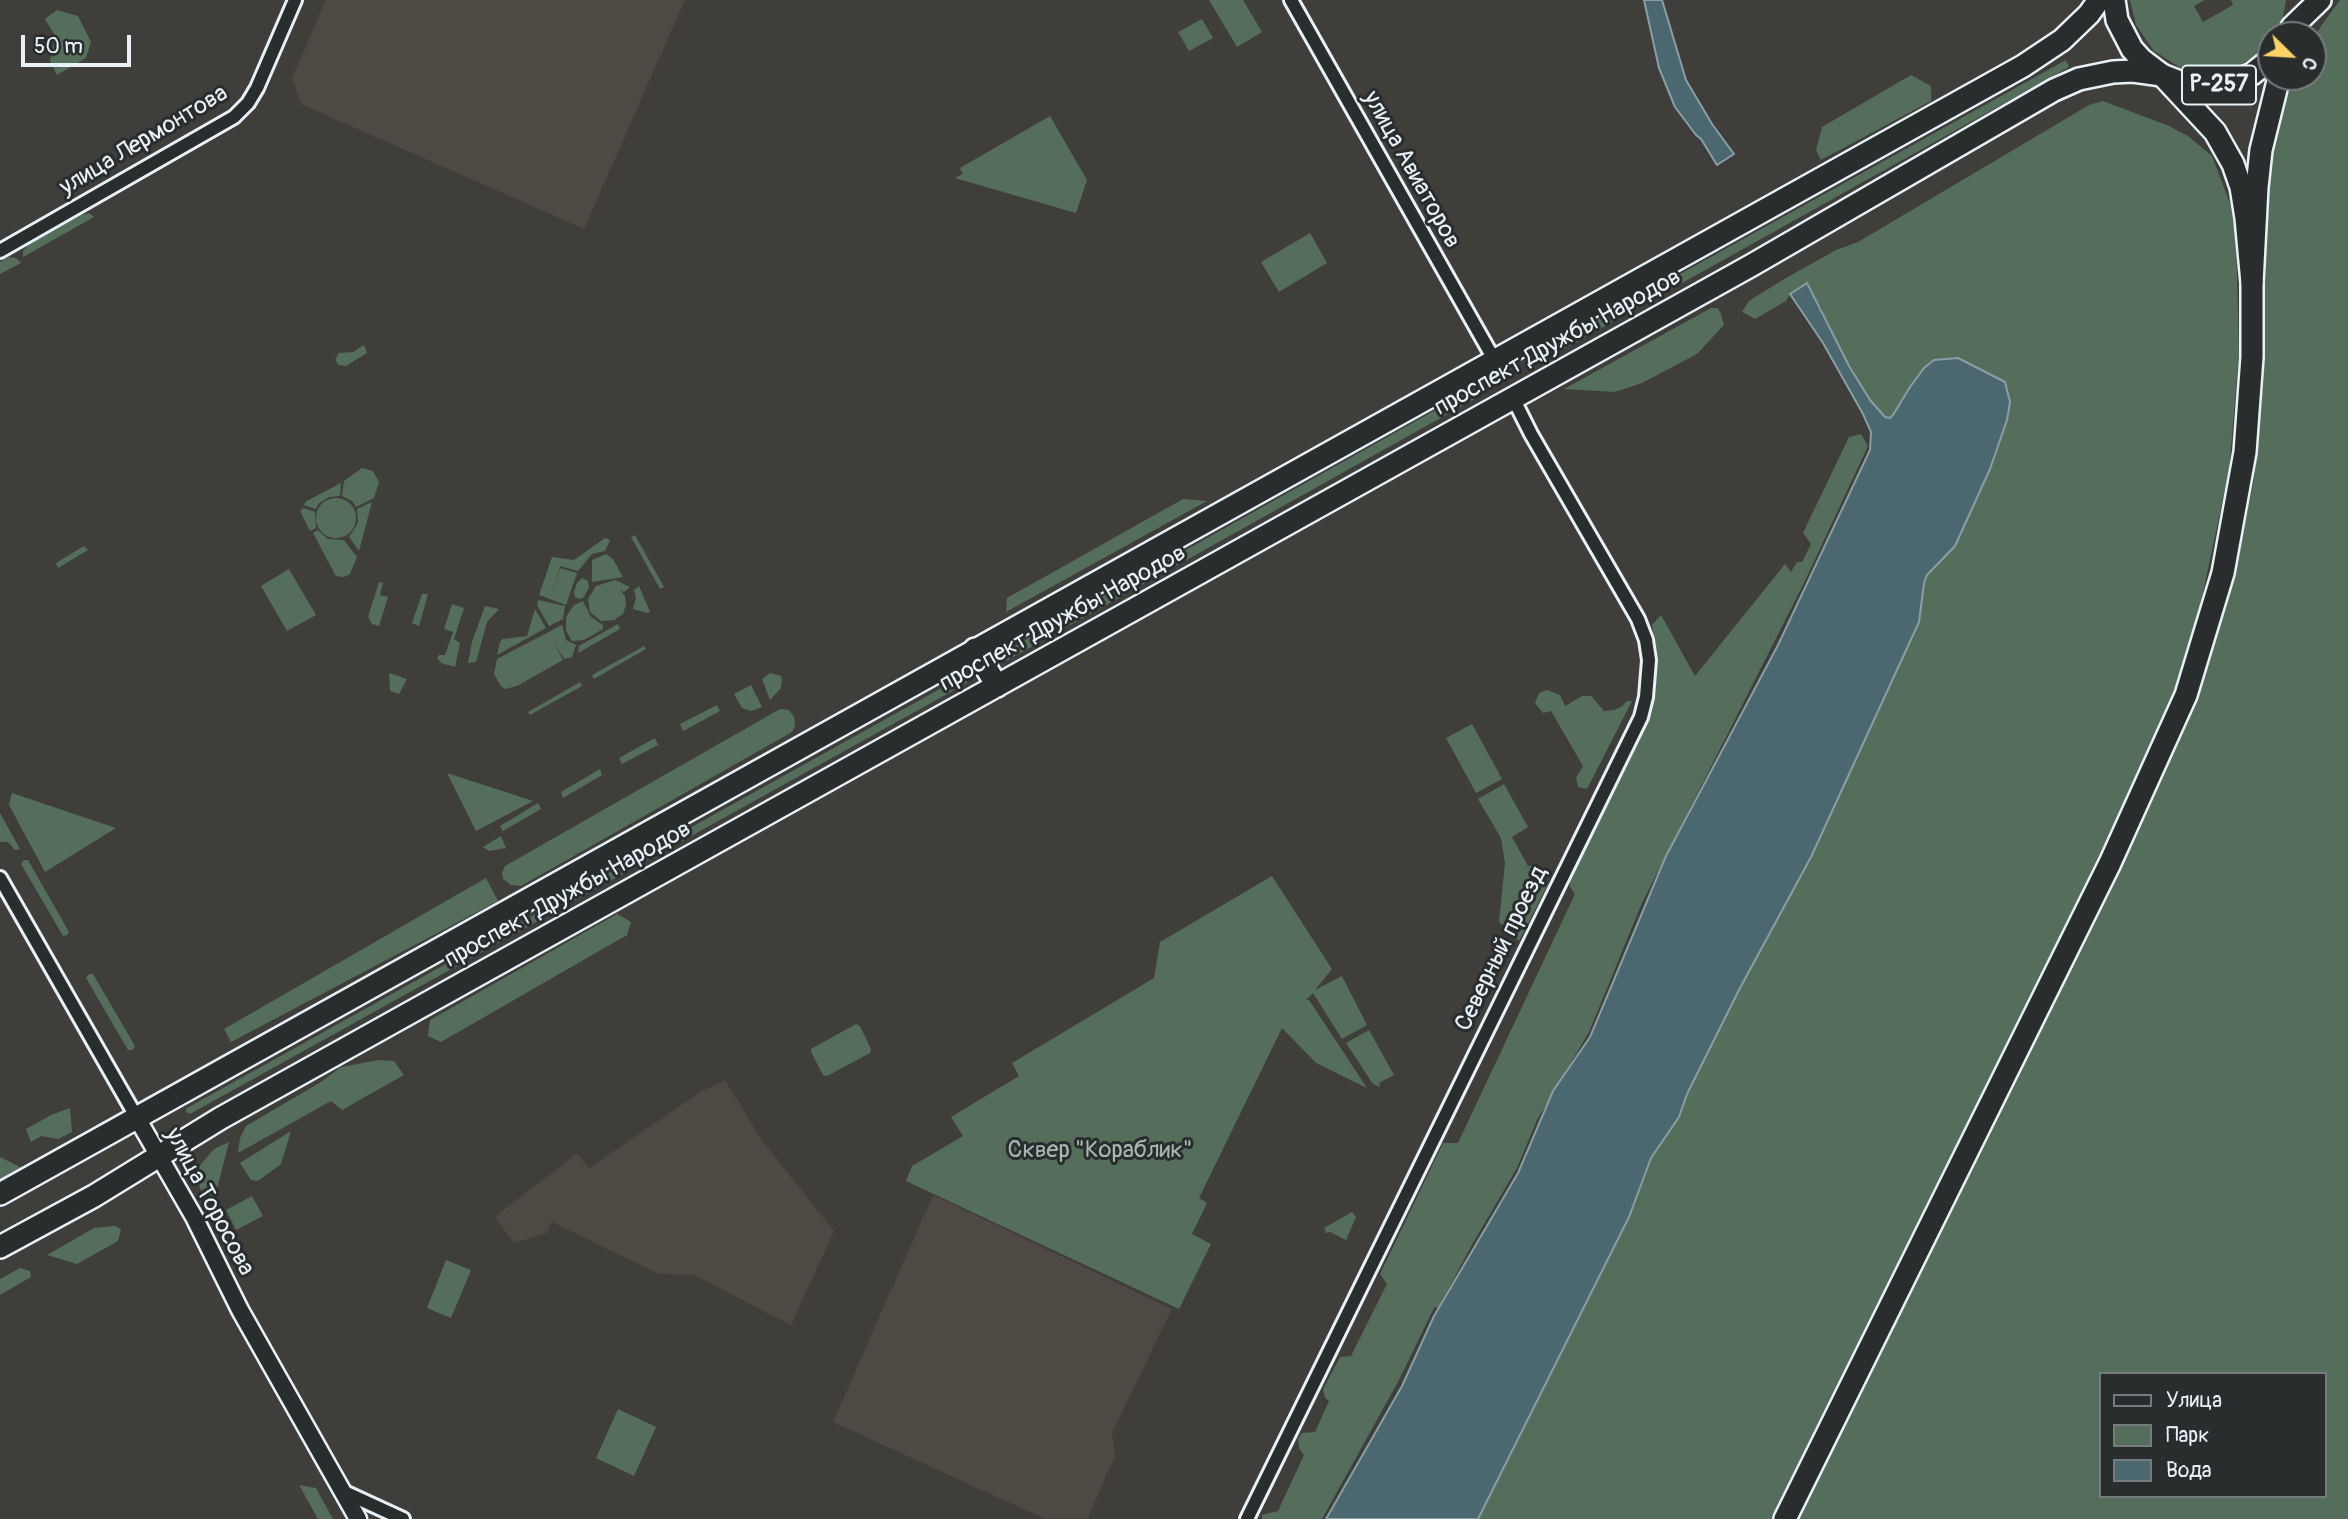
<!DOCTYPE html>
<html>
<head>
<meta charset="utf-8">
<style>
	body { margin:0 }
	#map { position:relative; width:2348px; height:1519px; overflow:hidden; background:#3f3e3a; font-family:Pangolin,sans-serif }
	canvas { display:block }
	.legend { position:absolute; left:2099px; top:1372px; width:228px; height:126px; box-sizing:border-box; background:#2a2d2e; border:2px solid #767b7f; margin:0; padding:9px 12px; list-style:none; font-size:21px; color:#e8f1f8 }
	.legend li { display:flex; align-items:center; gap:14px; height:35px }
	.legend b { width:35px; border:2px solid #767b7f }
	.north { position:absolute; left:2257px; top:21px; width:70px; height:70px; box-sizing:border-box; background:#2a2d2e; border:2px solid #767b7f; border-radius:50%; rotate:114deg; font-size:19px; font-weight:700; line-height:28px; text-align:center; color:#e8f1f8 }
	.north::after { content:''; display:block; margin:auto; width:24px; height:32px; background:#ffd166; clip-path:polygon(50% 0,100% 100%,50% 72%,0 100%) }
	.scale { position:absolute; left:21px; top:35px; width:110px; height:32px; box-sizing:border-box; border:4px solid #e8f1f8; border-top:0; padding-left:9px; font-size:21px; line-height:24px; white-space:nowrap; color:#e8f1f8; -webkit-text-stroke:5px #2a2d2e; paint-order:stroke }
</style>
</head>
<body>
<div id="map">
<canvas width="2348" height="1519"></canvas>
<ul class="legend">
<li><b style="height:9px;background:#2a2d2e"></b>Улица</li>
<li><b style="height:19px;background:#556e5c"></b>Парк</li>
<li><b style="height:19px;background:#4b676f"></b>Вода</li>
</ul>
<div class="north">С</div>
<div class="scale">50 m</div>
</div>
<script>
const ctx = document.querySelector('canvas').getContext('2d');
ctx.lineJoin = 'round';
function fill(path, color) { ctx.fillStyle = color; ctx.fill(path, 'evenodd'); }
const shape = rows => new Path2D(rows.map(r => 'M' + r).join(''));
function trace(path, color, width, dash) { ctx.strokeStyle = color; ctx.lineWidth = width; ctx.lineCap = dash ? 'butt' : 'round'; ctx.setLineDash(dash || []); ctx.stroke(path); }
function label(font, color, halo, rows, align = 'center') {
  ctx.font = font + ' Pangolin,sans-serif'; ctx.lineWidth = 6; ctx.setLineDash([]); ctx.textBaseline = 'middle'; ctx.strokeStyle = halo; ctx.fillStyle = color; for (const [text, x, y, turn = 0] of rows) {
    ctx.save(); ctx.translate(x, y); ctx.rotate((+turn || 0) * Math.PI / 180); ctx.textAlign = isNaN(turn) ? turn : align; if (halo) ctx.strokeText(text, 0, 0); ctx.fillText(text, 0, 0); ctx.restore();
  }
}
fill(shape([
	[326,0,685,0,584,229,301,104,292,78],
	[725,1080,763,1142,834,1231,791,1325,694,1275,659,1274,552,1222,547,1233,514,1243,495,1217,577,1153,589,1168,702,1091],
	[933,1195,1172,1309,1112,1433,1115,1456,1087,1519,1045,1519,833,1422]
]), '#4e4942');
fill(shape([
	[1209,0,1243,0,1262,32,1237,47],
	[2130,0,2205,0,2194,6,2203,22,2233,5,2231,0,2286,0,2283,17,2276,33,2271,35,2266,46,2255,56,2236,67,2203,72,2181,68,2154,51,2136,25],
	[2340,0,2348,0,2348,1519,1798,1519,2107,895,2198,696,2233,582,2254,479,2264,361,2266,217,2272,153,2287,97,2296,77,2313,77,2313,41,2321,26],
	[2101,1374,2325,1374,2325,1496,2101,1496],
	[57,10,78,16,91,42,86,58,57,75,50,61,55,36,45,19],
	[1202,19,1213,38,1189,51,1178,32],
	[2066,60,2069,67,1530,368,1525,366,1525,360],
	[1911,75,1931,86,1931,101,1821,160,1816,150,1822,127],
	[2103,101,2169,126,2188,136,2212,156,2231,206,2236,237,2239,354,2229,471,2193,639,2175,694,2103,859,1774,1519,1478,1519,1628,1217,1651,1158,1679,1117,1687,1094,1740,988,1811,857,1919,622,1924,582,1927,575,1955,546,1990,469,2007,420,1958,358,1934,360,1924,368,1910,387,1893,415,1890,418,1885,417,1870,400,1849,366,1822,314,1822,308,1790,294,1786,301,1755,319,1742,312,1749,301,1784,279,1836,250,1858,242,2089,105],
	[1050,116,1087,180,1076,213,955,178,963,174,960,168],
	[89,213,94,217,23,257,23,251,28,245,81,215],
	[1310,233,1327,263,1279,292,1261,262],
	[9,257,16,258,21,263,0,274,0,262],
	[1711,308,1718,308,1721,314,1724,325,1697,354,1642,383,1615,392,1564,389],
	[364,345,367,353,346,366,339,365,335,360,339,353,353,352],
	[1473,389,1479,392,1478,397,1006,661,1000,659,1002,653],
	[1861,434,1868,446,1804,583,1642,903,1589,1032,1537,1120,1517,1168,1473,1243,1438,1308,1435,1307,1432,1312,1399,1380,1322,1519,1262,1519,1262,1515,1278,1511,1304,1455,1299,1448,1298,1439,1302,1433,1315,1432,1329,1401,1325,1398,1323,1389,1340,1357,1351,1356,1387,1284,1380,1274,1443,1143,1458,1143,1575,894,1570,887,1570,881,1651,707,1658,659,1652,625,1661,615,1695,676,1785,564,1791,572,1797,562,1802,562,1811,544,1803,533,1849,437],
	[362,468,373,471,379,482,374,498,356,507,352,501,342,496,344,481],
	[341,483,340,496,329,497,318,504,316,509,304,505,305,502],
	'316 518a20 20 0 1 1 40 0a20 20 0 1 1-40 0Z',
	[1183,499,1207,501,1006,612,1007,598],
	[372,502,359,551,349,537,358,523,357,509],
	[303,508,315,512,316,528,310,531,300,511],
	[318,530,328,539,344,540,357,557,350,574,344,577,336,576,313,533],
	[635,535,664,587,660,589,631,537],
	[605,538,610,540,605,551,592,554,578,571,560,566,553,592,560,568,577,573,566,605,539,595,552,557,574,560],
	[84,546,88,550,58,568,56,563],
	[606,554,613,559,623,577,592,582,592,560],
	[289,569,316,615,287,631,261,586],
	[582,578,588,581,589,587,584,597,580,599,575,597,574,592,577,583],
	[615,580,630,587,624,592,620,590,625,596,626,605,623,614,615,619,617,620,601,621,590,612,588,599,596,586],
	[379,582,383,583,380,595,388,597,379,626,372,624,368,617],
	[639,586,650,612,647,613,633,609,636,598,634,590],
	[422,594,428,594,419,626,412,623],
	[538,600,565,606,563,619,549,626,537,605],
	[583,601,591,617,603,625,603,629,584,640,572,641,566,631,566,617,574,605],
	[452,604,464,608,454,639,460,643,455,667,441,663,437,658,439,655,445,655,453,632,444,629],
	[485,606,499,609,487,622,476,662,468,663,472,642],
	[535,609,546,628,497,655,500,642,503,639,527,636],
	[618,624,620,629,578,653,579,646],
	[562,625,566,640,576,645,572,657,564,659,554,643,563,660,517,686,505,689,501,686,494,674,497,659],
	[644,646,646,649,594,679,592,675],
	[389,673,407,679,399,694,390,691],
	[770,673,781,676,782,680,781,688,770,700,762,679],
	[963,676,967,678,967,683,190,1114,186,1112,187,1108],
	[580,682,582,686,530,715,528,712],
	[751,685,762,707,751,711,742,708,734,694],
	[1547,690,1560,695,1565,706,1582,696,1591,696,1604,711,1614,710,1621,707,1627,701,1632,701,1587,789,1578,787,1576,778,1583,766,1551,711,1543,713,1535,703,1539,693],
	[717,705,720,711,683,731,680,724],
	[780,709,789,710,794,717,795,726,792,732,521,886,511,885,503,879,502,873,505,866],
	[1472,724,1502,779,1476,793,1446,738],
	[655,738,658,745,622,764,619,758],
	[600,769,602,775,563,798,561,792],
	[447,773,533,801,476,831],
	[1504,784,1528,827,1512,837,1528,866,1535,865,1548,884,1519,941,1499,922,1505,863,1501,838,1478,799],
	[12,793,116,828,45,872,9,805],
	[538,803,541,809,503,831,500,826],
	[0,813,20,849,15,850,8,842,0,842],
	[501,836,506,848,489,851,483,847],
	[24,860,28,860,69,932,67,935,63,936,21,864],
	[1272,876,1332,969,1315,990,1342,976,1367,1025,1342,1039,1313,993,1306,1000,1309,1000,1367,1088,1316,1063,1282,1028,1199,1198,1207,1203,1192,1234,1211,1244,1179,1309,906,1181,912,1166,963,1136,951,1117,1019,1076,1012,1063,1154,978,1160,942],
	[486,878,498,901,231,1042,224,1029],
	[617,914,631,922,627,935,441,1042,428,1036,430,1020],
	[89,974,93,974,135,1046,133,1050,128,1050,86,978],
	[856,1024,860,1026,871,1049,870,1053,827,1076,823,1075,811,1052,811,1049],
	[1369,1030,1394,1075,1379,1083,1380,1087,1373,1084,1346,1043],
	[379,1060,394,1061,404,1075,342,1110,331,1101,238,1153,240,1138,246,1126,321,1082,341,1067],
	[70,1108,72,1132,58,1139,41,1136,31,1142,26,1129,51,1115],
	[291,1131,281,1164,258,1181,251,1180,240,1163],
	[229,1142,215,1197,205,1200,197,1180,197,1169,214,1149],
	[0,1157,24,1169,0,1183],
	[252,1196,263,1216,236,1230,226,1210],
	[1352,1212,1356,1217,1346,1240,1330,1232,1326,1233,1324,1228],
	[115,1226,121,1229,118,1241,77,1264,47,1255,94,1228],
	[446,1260,471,1270,451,1318,427,1308],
	[20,1268,30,1271,31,1277,0,1295,0,1279],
	[618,1409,656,1427,634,1476,596,1458],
	[299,1485,316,1488,333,1519,318,1519]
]), '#556e5c');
const water = shape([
	[1644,0,1662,0,1686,80,1712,124,1734,154,1717,165,1701,139,1696,135,1675,107,1659,68,1644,0],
	[1807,283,1849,366,1870,400,1885,417,1890,418,1893,415,1910,387,1924,368,1934,360,1958,358,2005,382,2010,402,2007,420,1990,469,1955,546,1927,575,1924,583,1919,622,1811,857,1740,988,1687,1094,1679,1117,1651,1158,1629,1217,1478,1519,1326,1519,1402,1386,1434,1316,1518,1173,1553,1091,1590,1037,1666,856,1778,645,1870,450,1871,432,1863,414,1823,343,1790,294,1807,283]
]);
fill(water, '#4b676f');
trace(water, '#8a9ea6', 2);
const minor = shape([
	[1291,0,1495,361],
	[0,251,234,117,248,103,257,88,295,0],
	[0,878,137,1118],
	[340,1490,403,1519],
	[1247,1519,1641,717,1646,697,1649,660,1646,640,1638,619,1531,434,1513,398]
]);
const tertiary = shape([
	[137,1118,194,1217,240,1310,358,1519]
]);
const primary = shape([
	[975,649,997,686],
	[0,1194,2023,66,2062,40,2089,14,2099,0],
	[0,1247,94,1196,221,1118,1752,265,2054,90,2079,79,2113,72,2133,71,2162,75],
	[1785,1519,2110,863,2186,695,2223,573,2245,452,2252,357,2252,283,2257,187,2261,150,2279,77]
]);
const trunk = shape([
	[2114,0,2117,20,2132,49,2141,59,2162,75,2185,84,2219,85,2236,81,2252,74,2271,59],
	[2292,27,2320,0],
	[2162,75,2215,132,2233,164,2241,187,2246,218,2252,283]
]);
trace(minor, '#e8f1f8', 18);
trace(tertiary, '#e8f1f8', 21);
trace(primary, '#e8f1f8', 26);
trace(trunk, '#e8f1f8', 26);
trace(minor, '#2a2d2e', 12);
trace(tertiary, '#2a2d2e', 16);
trace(primary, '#2a2d2e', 21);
trace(trunk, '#2a2d2e', 21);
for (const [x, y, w] of [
	[2219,85,74]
]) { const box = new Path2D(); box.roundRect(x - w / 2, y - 19.5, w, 39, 5); ctx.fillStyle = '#2a2d2e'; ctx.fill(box); trace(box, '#e8f1f8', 2); }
label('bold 23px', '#e8f1f8', null, [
	["Р-257",2219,85]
]);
label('24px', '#e8f1f8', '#2a2d2e', [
	["улица Лермонтова",144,141,-31],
	["улица Авиаторов",1411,170,61],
	["проспект Дружбы Народов",1558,343,-29],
	["проспект Дружбы Народов",1063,619,-29],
	["проспект Дружбы Народов",568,895,-29],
	["Северный проезд",1502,949,-64],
	["улица Торосова",209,1202,62]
]);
label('24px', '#a6b6b2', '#2a2d2e', [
	["Сквер \"Кораблик\"",1100,1151]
]);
</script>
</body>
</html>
